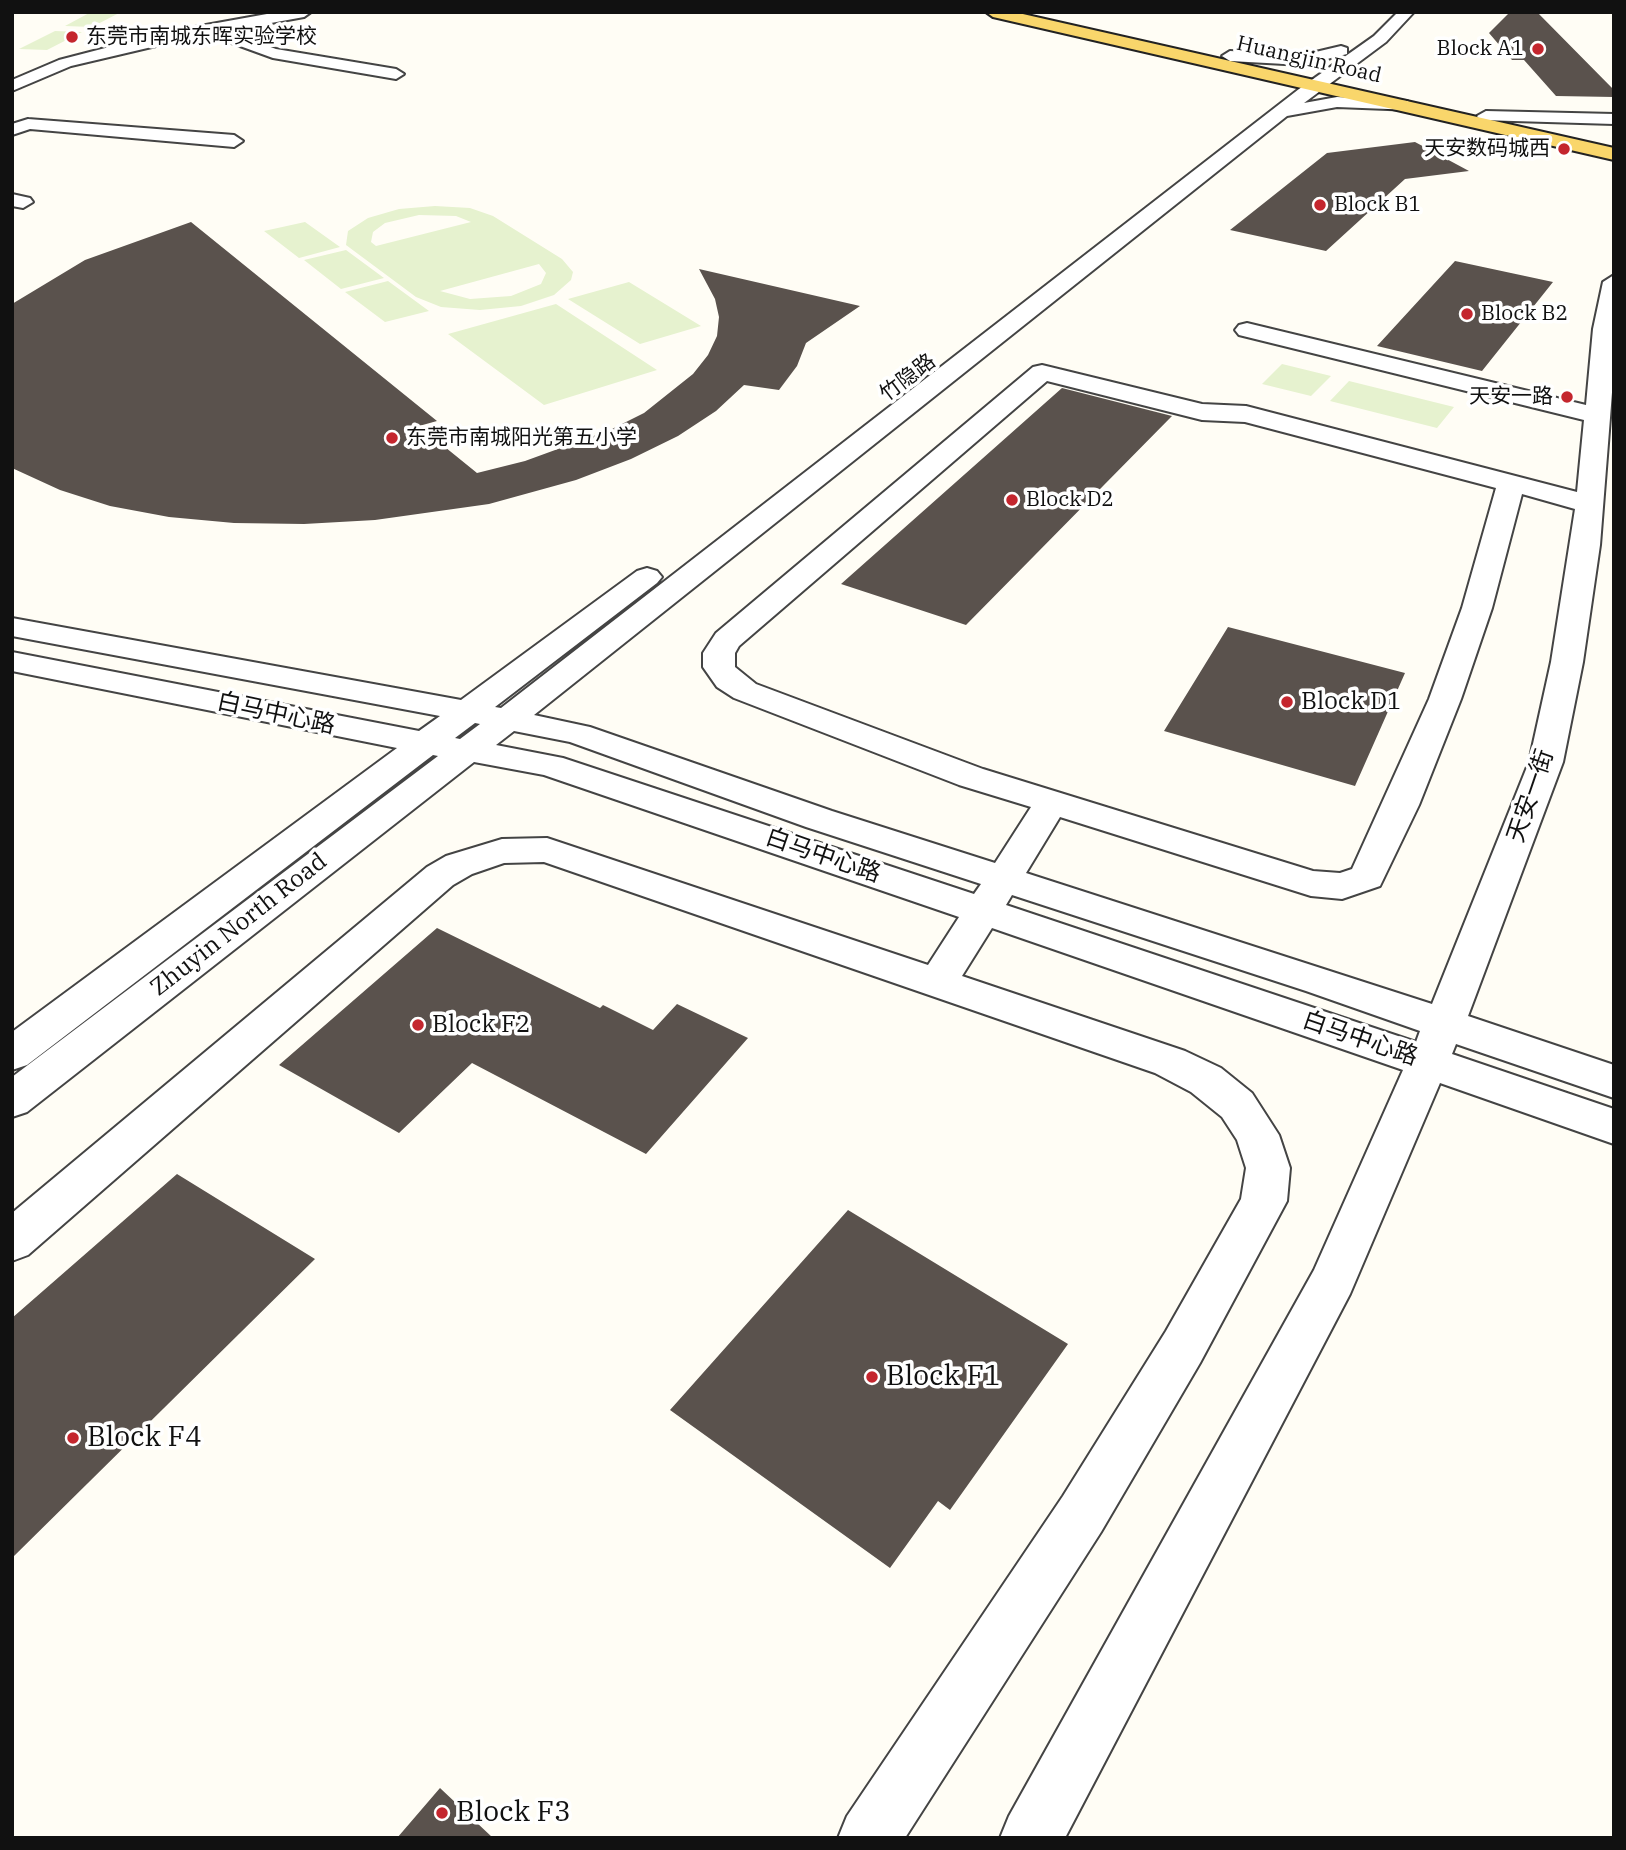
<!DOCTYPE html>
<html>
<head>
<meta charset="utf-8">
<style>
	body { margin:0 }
	#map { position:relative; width:1626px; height:1850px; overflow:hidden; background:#fffdf5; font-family:"IBM Plex Serif",serif }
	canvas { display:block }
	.frame { position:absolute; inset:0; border:14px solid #111; pointer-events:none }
</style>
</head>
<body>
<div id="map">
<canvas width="1626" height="1850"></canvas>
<div class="frame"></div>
</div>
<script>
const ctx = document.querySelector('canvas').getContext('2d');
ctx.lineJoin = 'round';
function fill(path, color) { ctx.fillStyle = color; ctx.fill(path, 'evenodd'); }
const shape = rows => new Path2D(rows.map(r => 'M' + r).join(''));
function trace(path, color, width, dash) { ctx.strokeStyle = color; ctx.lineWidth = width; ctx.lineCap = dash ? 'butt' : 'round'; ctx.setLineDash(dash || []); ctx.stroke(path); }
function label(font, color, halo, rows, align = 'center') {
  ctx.font = font + ' "IBM Plex Serif","Noto Sans SC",serif'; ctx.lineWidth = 7; ctx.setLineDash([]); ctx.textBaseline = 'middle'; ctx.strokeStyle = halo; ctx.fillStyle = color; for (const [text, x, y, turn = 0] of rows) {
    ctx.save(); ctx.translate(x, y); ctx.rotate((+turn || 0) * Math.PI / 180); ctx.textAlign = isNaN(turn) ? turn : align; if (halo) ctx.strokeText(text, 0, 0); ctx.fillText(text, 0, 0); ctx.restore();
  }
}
fill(shape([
	[91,12,121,12,92,27,65,26],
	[55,31,82,32,47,50,19,49],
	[435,206,470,208,493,216,562,259,573,272,571,280,554,295,521,306,480,310,441,307,416,297,346,245,348,231,368,218,399,209],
	[419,215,456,216,471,222,376,246,371,242,373,232,385,223],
	[539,264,546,273,541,284,511,296,470,299,440,291],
	[305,222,340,247,299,258,264,231],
	[346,250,384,278,341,289,304,260],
	[388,281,429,311,385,322,345,292],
	[629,282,701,326,640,344,568,299],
	[556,304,657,370,544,405,448,334],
	[1282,364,1331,376,1311,396,1262,384],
	[1349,381,1454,407,1437,428,1330,401]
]), '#e6f2cf');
fill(shape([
	[1510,12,1537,12,1614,90,1614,97,1556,96,1524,60,1512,60,1489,33],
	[1415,142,1469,171,1405,179,1326,251,1230,230,1327,153],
	[191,222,437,421,419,426,477,473,525,461,610,430,644,413,693,374,708,355,717,336,719,317,715,299,699,269,860,306,806,343,797,366,779,390,744,385,716,411,678,436,631,459,576,480,489,504,375,520,304,524,234,523,169,517,110,506,60,490,12,468,12,304,85,260],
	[1455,261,1553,282,1482,371,1377,346],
	[1062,388,1172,416,966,625,841,584],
	[1228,627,1405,673,1355,786,1164,731],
	[437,928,600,1008,603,1005,653,1030,677,1004,748,1038,646,1154,472,1063,399,1133,279,1065],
	[177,1174,315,1259,12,1558,12,1318],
	[848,1210,1068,1344,950,1510,938,1501,890,1568,670,1410],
	[440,1788,493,1838,397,1838]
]), '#5a524d');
const minor = shape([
	[278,12,311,12,304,17,227,31,276,49,396,69,404,74,396,79,273,58,207,34,71,66,12,91,12,80,59,60,167,32,278,12],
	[1398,12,1414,12,1386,42,1304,103,1337,97,1407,101,1416,106,1413,110,1337,107,1287,116,534,715,590,727,832,811,995,863,1031,807,959,785,734,698,717,687,703,667,703,653,716,633,1033,367,1042,365,1202,404,1246,406,1577,492,1584,420,1239,335,1235,330,1239,325,1247,323,1586,405,1593,329,1603,282,1614,275,1614,367,1600,545,1583,662,1563,762,1468,1016,1614,1065,1614,1098,1456,1044,1452,1054,1614,1109,1614,1144,1440,1083,1350,1294,1065,1838,1000,1838,1009,1816,1314,1270,1403,1070,992,928,962,976,1185,1051,1221,1068,1252,1093,1279,1135,1290,1168,1287,1201,1200,1363,1101,1532,905,1838,838,1838,847,1816,1063,1496,1166,1331,1241,1199,1246,1168,1237,1140,1222,1117,1191,1092,1155,1073,544,862,504,863,472,874,453,885,28,1255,12,1261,12,1213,427,867,446,856,502,839,547,838,928,965,959,917,544,775,474,762,27,1112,12,1117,12,1077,438,756,433,755,27,1065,12,1070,12,1032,397,748,12,671,12,652,419,731,440,716,12,636,12,618,461,700,637,571,647,568,657,571,662,577,657,583,495,707,501,708,1299,89,1374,36,1398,12],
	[1047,381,1202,420,1245,422,1496,488,1462,608,1429,699,1352,869,1340,873,1313,871,983,769,756,684,735,667,735,653,739,646,1047,381],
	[1522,494,1575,509,1551,662,1529,762,1432,1004,1026,873,1060,817,1311,896,1342,899,1380,886,1419,805,1461,699,1492,608,1522,494],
	[475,723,480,724,460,739,455,738,475,723],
	[514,731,570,742,806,827,981,884,974,894,563,758,496,745,514,731],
	[1012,895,1306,991,1420,1031,1416,1042,1006,905,1012,895],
	[1341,46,1347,48,1347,54,1303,65,1230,61,1222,56,1230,51,1303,55,1341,46],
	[1486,111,1614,114,1614,124,1480,120,1477,116,1486,111],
	[28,119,234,135,243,141,234,147,30,129,12,135,12,124,28,119],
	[12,194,30,198,33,202,23,208,12,206,12,194]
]);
const major = shape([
	[986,12,1014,12,1614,148,1614,160,993,17,986,12]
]);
trace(minor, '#444', 4);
trace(major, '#222', 4);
fill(minor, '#fff');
fill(major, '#f9d66b');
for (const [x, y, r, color] of [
	[72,37,7,"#c4262e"],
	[1538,49,7,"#c4262e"],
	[1564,149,7,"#c4262e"],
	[1320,205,7,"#c4262e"],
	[1467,314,7,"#c4262e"],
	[1567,397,7,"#c4262e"],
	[392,438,7,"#c4262e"],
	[1012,500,7,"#c4262e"],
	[1287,702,7,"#c4262e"],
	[418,1025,7,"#c4262e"],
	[872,1377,7,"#c4262e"],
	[73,1438,7,"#c4262e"],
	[442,1813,7,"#c4262e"]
]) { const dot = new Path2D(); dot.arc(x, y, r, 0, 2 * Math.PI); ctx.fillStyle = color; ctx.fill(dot); trace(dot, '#fff', 2.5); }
label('21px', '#111', '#fff', [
	["东莞市南城东晖实验学校",86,37],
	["Block A1",1524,49,"right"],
	["天安数码城西",1550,149,"right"],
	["Block B1",1334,205],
	["Block B2",1481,314],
	["天安一路",1553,397,"right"],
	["东莞市南城阳光第五小学",406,438],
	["Block D2",1026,500]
], 'left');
label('21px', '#111', '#fff', [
	["Huangjin Road",1309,60,13],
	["竹隐路",908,378,-37]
]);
label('24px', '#111', '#fff', [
	["Block D1",1301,702],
	["Block F2",432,1025]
], 'left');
label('24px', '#111', '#fff', [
	["白马中心路",276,714,12],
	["天安一街",1531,796,-71],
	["白马中心路",823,856,19],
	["Zhuyin North Road",239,925,-38],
	["白马中心路",1360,1039,19]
]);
label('28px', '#111', '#fff', [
	["Block F1",886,1377],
	["Block F4",87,1438],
	["Block F3",456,1813]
], 'left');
</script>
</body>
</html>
